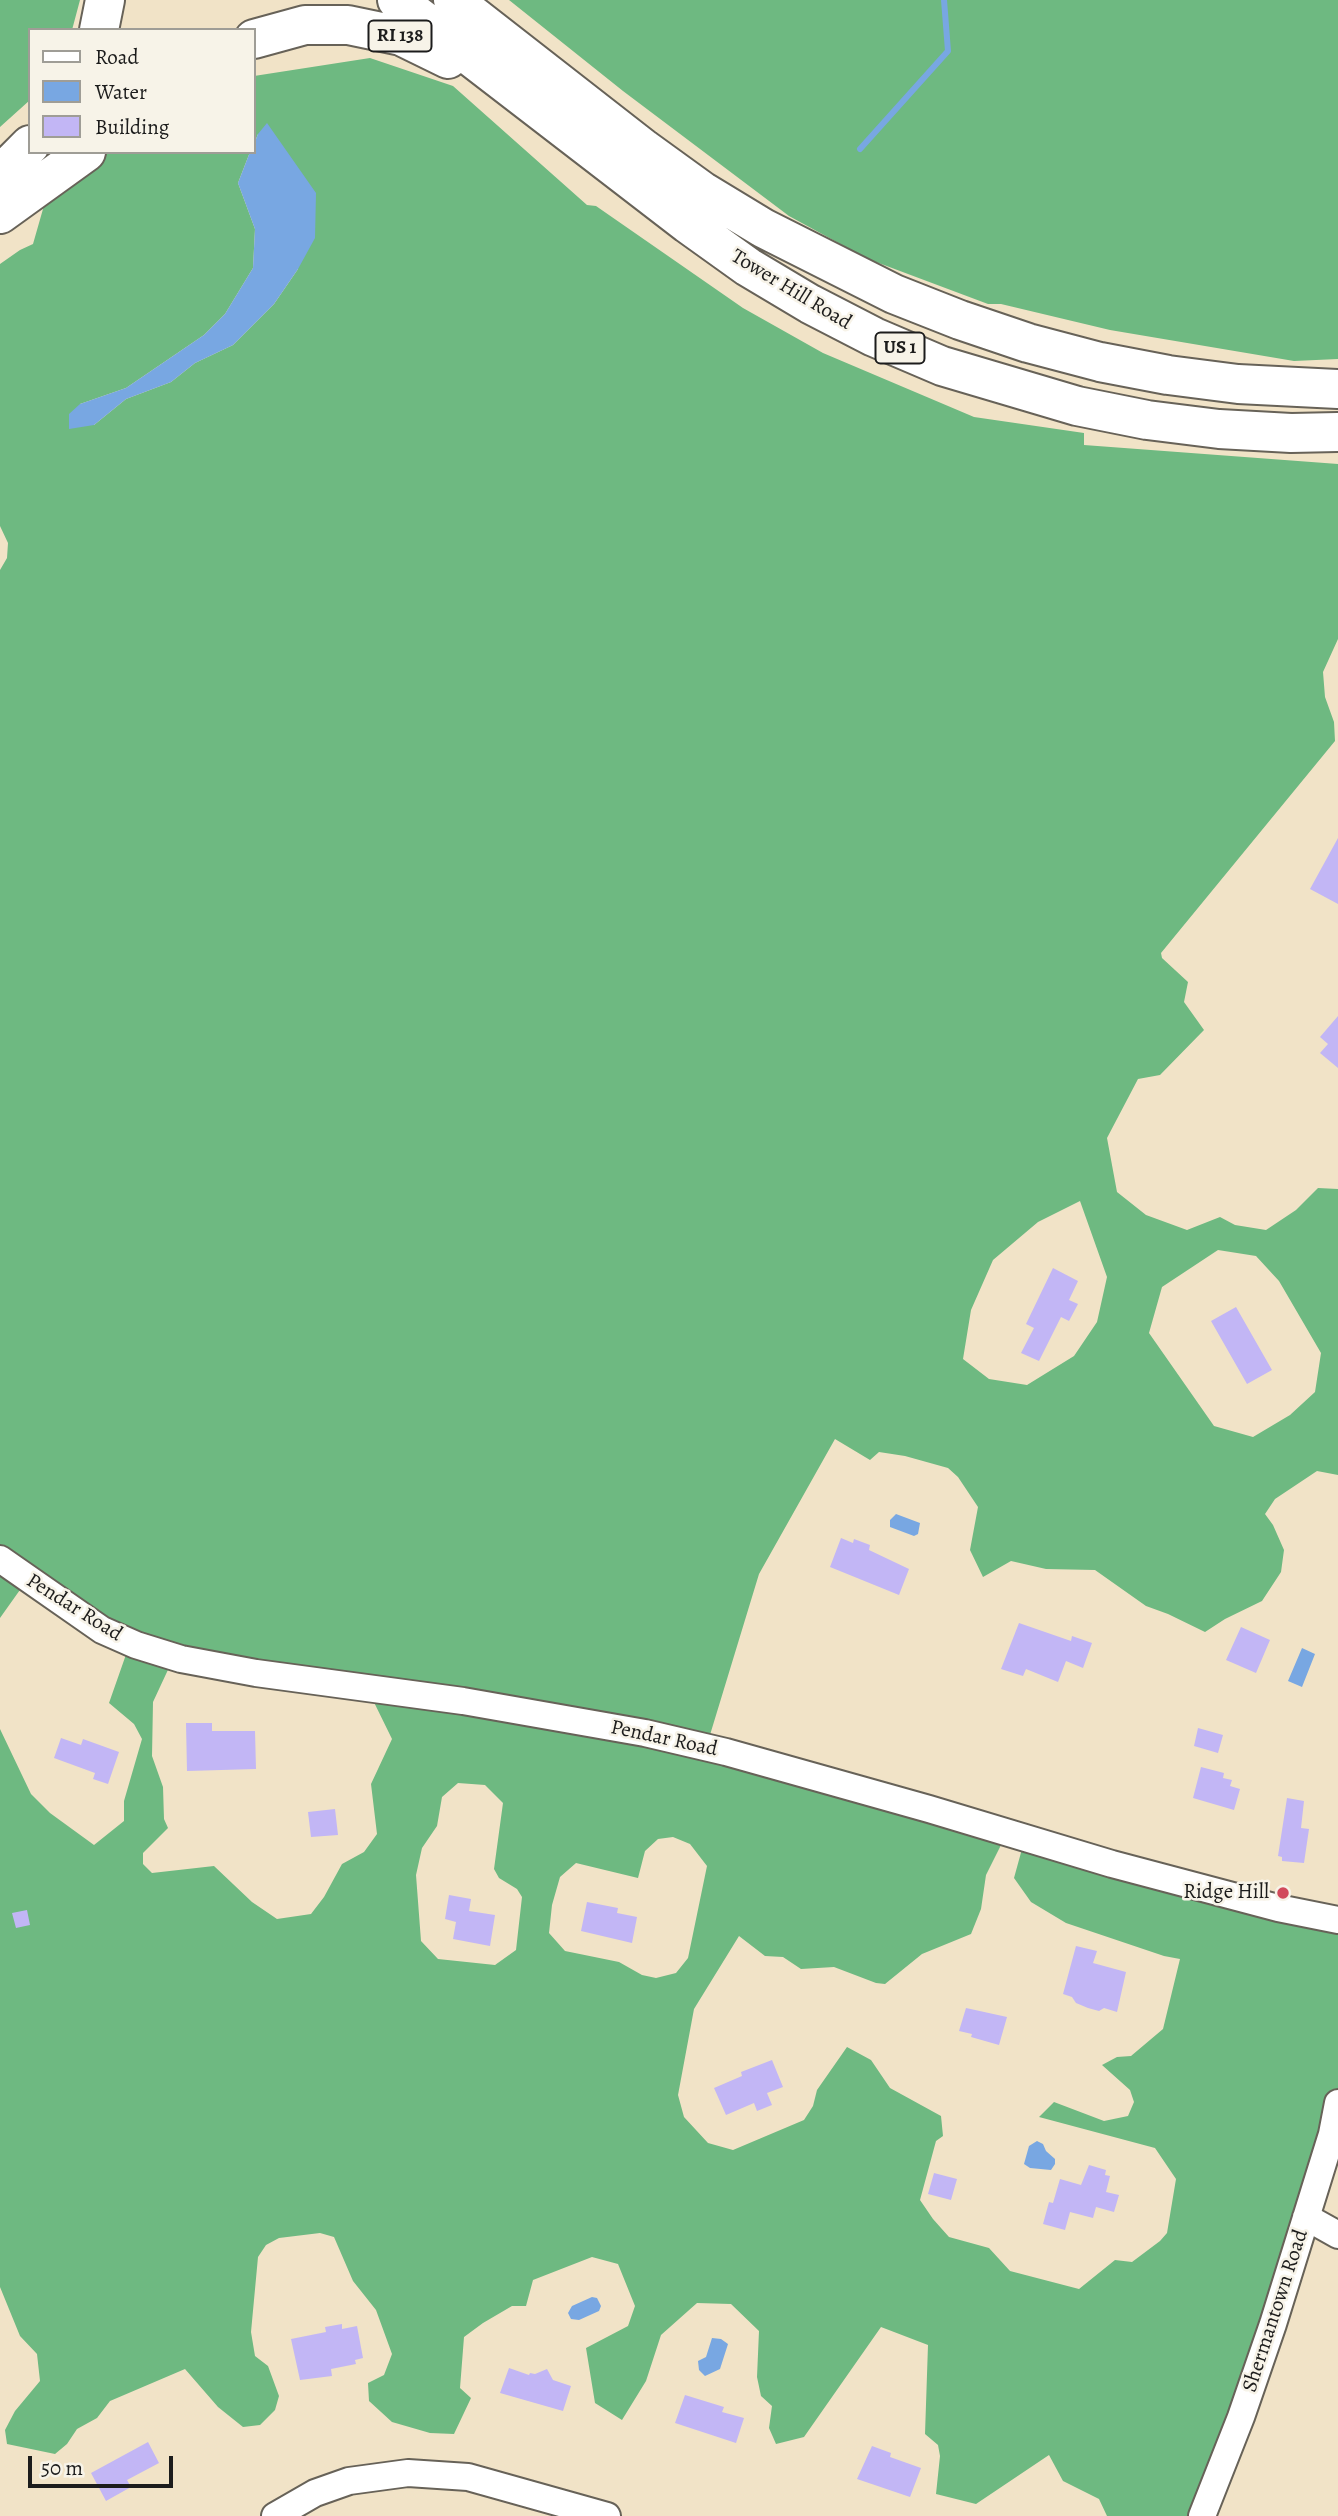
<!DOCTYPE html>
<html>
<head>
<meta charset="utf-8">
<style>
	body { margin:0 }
	#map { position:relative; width:1338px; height:2516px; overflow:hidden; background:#f1e3c7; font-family:Alegreya,serif }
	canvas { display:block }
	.legend { position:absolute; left:28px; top:28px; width:228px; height:126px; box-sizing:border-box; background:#f7f3e8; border:2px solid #9f9d96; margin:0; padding:9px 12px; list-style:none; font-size:21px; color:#1c1c1c }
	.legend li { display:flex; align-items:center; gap:14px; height:35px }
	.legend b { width:35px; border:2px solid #9f9d96 }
	.scale { position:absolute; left:28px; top:2456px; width:145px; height:32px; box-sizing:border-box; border:4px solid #1c1c1c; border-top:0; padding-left:9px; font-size:21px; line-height:24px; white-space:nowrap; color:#1c1c1c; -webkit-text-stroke:5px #f7f3e8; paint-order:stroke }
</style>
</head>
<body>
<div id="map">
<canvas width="1338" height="2516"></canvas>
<ul class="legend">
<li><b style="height:9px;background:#fff"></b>Road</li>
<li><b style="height:19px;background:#78a7e2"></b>Water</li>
<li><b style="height:19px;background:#c2b6f5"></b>Building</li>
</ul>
<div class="scale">50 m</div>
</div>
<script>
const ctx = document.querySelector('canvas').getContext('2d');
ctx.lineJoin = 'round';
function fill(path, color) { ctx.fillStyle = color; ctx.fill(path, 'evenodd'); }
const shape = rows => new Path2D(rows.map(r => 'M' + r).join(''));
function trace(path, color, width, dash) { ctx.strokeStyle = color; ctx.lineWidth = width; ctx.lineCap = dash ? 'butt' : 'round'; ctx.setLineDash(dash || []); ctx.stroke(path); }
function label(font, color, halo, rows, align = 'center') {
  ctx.font = font + ' Alegreya,serif'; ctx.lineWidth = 5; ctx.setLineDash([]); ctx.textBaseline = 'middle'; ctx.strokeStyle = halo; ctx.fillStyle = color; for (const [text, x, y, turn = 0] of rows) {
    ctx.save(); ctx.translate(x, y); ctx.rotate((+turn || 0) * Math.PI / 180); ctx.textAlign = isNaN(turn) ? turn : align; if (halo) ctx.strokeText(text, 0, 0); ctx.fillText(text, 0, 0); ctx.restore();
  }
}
fill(shape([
	[0,0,80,0,72,30,30,30,30,100,0,127],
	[509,0,1338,0,1338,359,1294,361,1110,330,1001,304,988,304,868,259,789,216,623,91],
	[370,58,453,86,587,205,596,206,743,308,823,353,974,417,1084,433,1084,445,1338,464,1338,639,1323,672,1325,697,1334,722,1335,741,1161,953,1162,958,1188,982,1184,1002,1204,1030,1160,1075,1138,1079,1107,1138,1117,1192,1146,1215,1187,1230,1220,1217,1235,1225,1266,1230,1296,1210,1318,1188,1338,1189,1338,1475,1317,1471,1275,1499,1265,1514,1273,1525,1284,1550,1281,1572,1262,1601,1225,1619,1205,1632,1168,1614,1146,1606,1095,1570,1046,1569,1011,1561,983,1577,970,1550,978,1507,958,1477,948,1468,905,1456,879,1452,870,1460,835,1439,759,1574,706,1748,1007,1833,986,1875,981,1909,971,1934,922,1954,885,1984,876,1983,834,1967,801,1969,783,1957,765,1956,739,1936,694,2009,678,2095,684,2117,708,2143,733,2150,804,2120,813,2106,817,2090,847,2047,871,2060,890,2088,941,2116,943,2136,936,2141,920,2200,933,2219,949,2237,989,2248,1010,2271,1079,2289,1115,2260,1132,2262,1160,2241,1167,2233,1176,2179,1155,2148,1039,2117,1054,2102,1104,2121,1128,2116,1134,2102,1130,2090,1102,2065,1117,2057,1131,2056,1163,2029,1180,1959,1164,1956,1066,1923,1031,1902,1014,1878,1025,1838,1338,1921,1338,2128,1206,2516,1107,2516,1099,2499,1063,2481,1049,2455,976,2504,936,2494,940,2456,938,2445,925,2434,928,2345,881,2327,804,2437,776,2444,769,2428,772,2406,761,2396,757,2377,759,2331,731,2304,697,2303,661,2335,646,2381,622,2420,595,2403,586,2348,628,2326,635,2306,618,2264,592,2257,533,2280,526,2306,512,2306,483,2323,464,2337,460,2388,471,2398,454,2434,430,2433,392,2422,369,2401,368,2383,384,2375,392,2354,376,2310,353,2281,334,2237,320,2233,279,2238,266,2245,258,2257,251,2332,255,2356,268,2366,279,2396,275,2410,260,2425,243,2427,218,2407,185,2369,110,2401,97,2418,77,2429,67,2444,55,2454,7,2444,5,2430,15,2411,40,2381,37,2354,20,2336,0,2287,0,1729,31,1794,50,1813,94,1845,124,1821,124,1801,142,1739,134,1724,109,1703,129,1646,27,1580,0,1618,0,570,7,558,8,543,0,526,0,264,20,250,33,244,47,195,105,152,250,152,238,183,255,229,253,268,225,314,204,335,126,388,80,404,94,425,126,399,171,382,195,363,233,345,274,304,298,269,258,134,254,144,254,76],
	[1080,1201,1107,1277,1097,1322,1074,1356,1027,1385,989,1379,963,1359,971,1310,993,1260,1038,1222],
	[1218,1250,1256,1256,1279,1281,1321,1353,1315,1392,1290,1415,1253,1437,1214,1426,1149,1333,1162,1287],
	[173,1659,367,1688,392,1739,371,1784,377,1834,364,1852,342,1864,324,1897,311,1914,277,1919,252,1902,214,1866,152,1873,143,1864,143,1853,168,1828,164,1819,163,1787,152,1756,153,1702],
	[458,1783,485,1785,503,1803,494,1869,499,1878,517,1889,522,1897,516,1950,495,1965,438,1959,421,1941,416,1875,422,1848,437,1826,442,1797],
	[673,1837,690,1844,707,1866,688,1958,676,1973,656,1978,642,1975,619,1962,565,1951,549,1933,552,1905,560,1877,576,1863,638,1878,645,1851,658,1839]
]), '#6eb981');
fill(shape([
	[267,123,316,193,315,238,298,269,274,304,233,345,195,363,171,382,126,399,94,425,69,429,69,414,80,404,126,388,204,335,225,314,253,268,255,229,238,183,250,152,254,152,254,144,258,134],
	[896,1514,920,1523,918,1534,914,1536,890,1527,890,1520],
	[1302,1648,1315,1654,1302,1687,1288,1681],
	[1037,2141,1043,2144,1046,2151,1055,2159,1055,2164,1051,2170,1030,2168,1024,2164,1029,2146],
	[592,2297,597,2298,601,2306,599,2311,579,2320,571,2319,568,2313,572,2306],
	[712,2338,721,2339,728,2344,720,2369,705,2376,699,2370,698,2361,706,2357]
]), '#78a7e2');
trace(shape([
	[860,149,948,51,944,0]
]), '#78a7e2', 6);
fill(shape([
	[1338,838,1338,904,1310,889],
	[1338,1016,1338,1068,1320,1053,1328,1044,1320,1037],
	[1053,1268,1078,1281,1069,1300,1078,1304,1069,1321,1061,1317,1039,1361,1021,1353,1034,1328,1026,1324],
	[1236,1307,1272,1370,1247,1384,1211,1321],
	[841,1538,853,1543,854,1539,870,1545,869,1550,909,1569,899,1595,830,1567],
	[1019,1623,1071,1641,1072,1636,1092,1643,1083,1668,1066,1661,1058,1682,1026,1669,1023,1676,1001,1669],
	[1241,1627,1270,1640,1256,1673,1226,1660],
	[186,1723,212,1723,212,1731,255,1731,256,1769,187,1771],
	[1198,1728,1223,1735,1218,1753,1194,1746],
	[61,1738,81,1745,83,1739,119,1752,108,1784,93,1779,95,1773,54,1758],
	[1201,1767,1224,1773,1223,1778,1232,1780,1230,1786,1240,1789,1234,1810,1193,1798],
	[1287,1798,1304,1801,1301,1828,1309,1829,1304,1863,1282,1861,1282,1857,1278,1856],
	[335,1809,338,1835,311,1837,308,1812],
	[449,1895,471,1899,469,1911,495,1915,490,1946,453,1939,456,1922,445,1919],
	[587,1902,618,1908,617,1913,637,1917,632,1943,581,1931],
	[27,1910,30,1925,16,1928,12,1913],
	[1076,1946,1097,1951,1093,1963,1126,1972,1117,2012,1104,2008,1099,2011,1088,2008,1076,2003,1072,1997,1063,1994],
	[966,2008,1007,2017,999,2045,971,2037,972,2034,959,2031],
	[772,2060,783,2087,767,2093,772,2105,757,2111,754,2103,726,2115,714,2088,742,2076,741,2072],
	[1089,2165,1106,2170,1105,2175,1110,2176,1106,2192,1119,2195,1114,2212,1096,2207,1093,2218,1070,2212,1065,2230,1043,2224,1049,2202,1053,2203,1060,2179,1081,2185],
	[934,2173,957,2179,951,2200,928,2194],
	[342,2324,342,2329,357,2326,363,2358,355,2360,356,2364,331,2369,332,2376,300,2380,291,2339,326,2332,325,2327],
	[509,2368,529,2375,530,2373,535,2374,547,2369,553,2380,571,2386,563,2411,500,2393],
	[685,2395,724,2407,722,2412,744,2418,736,2443,675,2423],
	[148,2442,159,2463,127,2480,131,2487,106,2501,91,2473],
	[872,2446,891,2453,890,2457,921,2468,910,2497,857,2479]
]), '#c2b6f5');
const minor = shape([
	[0,1559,102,1630,136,1645,181,1659,256,1673,463,1701,645,1733,726,1752,929,1809,1112,1864,1278,1908,1338,1920],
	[1306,2217,1338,2235],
	[275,2516,315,2493,349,2481,408,2473,468,2477,607,2516],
	[1202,2516,1241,2417,1273,2324,1332,2134,1338,2103]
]);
const highway = shape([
	[397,0,688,224,748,267,810,304,874,337,942,366,1077,406,1147,420,1219,429,1291,433,1338,432],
	[453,0,644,149,702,191,763,228,894,294,960,320,1028,343,1100,362,1168,375,1238,384,1338,389],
	[99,30,105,0],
	[254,39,305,25,348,25,401,36,448,59],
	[0,175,30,145],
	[0,214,86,152]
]);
trace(minor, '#676258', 30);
trace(highway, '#676258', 42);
trace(minor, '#fff', 26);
trace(highway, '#fff', 38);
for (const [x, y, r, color] of [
	[1283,1893,7,"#d1495b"]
]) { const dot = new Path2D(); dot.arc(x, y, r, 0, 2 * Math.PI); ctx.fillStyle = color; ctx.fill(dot); trace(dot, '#f7f3e8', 2.5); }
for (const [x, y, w] of [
	[400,36,63],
	[900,348,49]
]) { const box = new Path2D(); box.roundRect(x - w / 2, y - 15.5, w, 31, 5); ctx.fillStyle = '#f7f3e8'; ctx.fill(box); trace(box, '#1c1c1c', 2); }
label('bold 19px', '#1c1c1c', null, [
	["RI 138",400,36],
	["US 1",900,348]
]);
label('21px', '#1c1c1c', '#f7f3e8', [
	["Tower Hill Road",791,290,31],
	["Pendar Road",74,1608,32],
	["Pendar Road",664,1739,12],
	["Shermantown Road",1276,2311,-72]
]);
label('21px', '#1c1c1c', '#f7f3e8', [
	["Ridge Hill",1269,1893]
], 'right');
</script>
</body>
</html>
